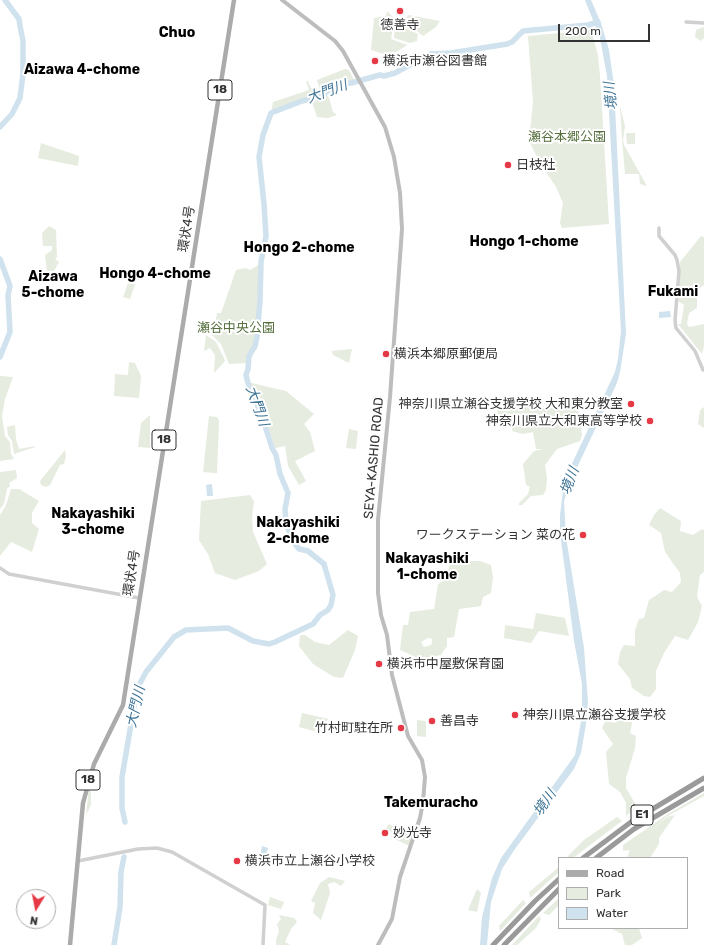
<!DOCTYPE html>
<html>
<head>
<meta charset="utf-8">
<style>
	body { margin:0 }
	#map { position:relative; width:704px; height:945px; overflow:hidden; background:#fff; font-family:Rubik,sans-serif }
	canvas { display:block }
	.legend { position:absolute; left:558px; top:857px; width:130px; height:72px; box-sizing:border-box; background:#fff; border:1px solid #adadad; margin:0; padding:5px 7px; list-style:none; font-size:12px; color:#333 }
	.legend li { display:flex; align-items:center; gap:8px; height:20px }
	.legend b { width:20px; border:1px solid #adadad }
	.north { position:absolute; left:16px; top:889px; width:40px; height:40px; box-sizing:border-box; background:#fff; border:1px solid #adadad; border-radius:50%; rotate:190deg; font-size:11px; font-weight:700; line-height:16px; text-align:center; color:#333 }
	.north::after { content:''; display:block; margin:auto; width:14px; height:18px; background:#e63946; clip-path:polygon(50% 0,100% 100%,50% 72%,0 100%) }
	.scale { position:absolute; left:558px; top:24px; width:92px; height:18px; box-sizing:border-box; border:2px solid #333; border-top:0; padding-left:5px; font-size:12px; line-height:14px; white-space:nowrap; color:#333; -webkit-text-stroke:3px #fff; paint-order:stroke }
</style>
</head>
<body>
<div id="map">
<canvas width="704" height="945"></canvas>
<ul class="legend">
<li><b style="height:5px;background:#ababab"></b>Road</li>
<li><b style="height:11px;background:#e6ecdf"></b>Park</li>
<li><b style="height:11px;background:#cfe2ee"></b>Water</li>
</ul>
<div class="north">N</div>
<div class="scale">200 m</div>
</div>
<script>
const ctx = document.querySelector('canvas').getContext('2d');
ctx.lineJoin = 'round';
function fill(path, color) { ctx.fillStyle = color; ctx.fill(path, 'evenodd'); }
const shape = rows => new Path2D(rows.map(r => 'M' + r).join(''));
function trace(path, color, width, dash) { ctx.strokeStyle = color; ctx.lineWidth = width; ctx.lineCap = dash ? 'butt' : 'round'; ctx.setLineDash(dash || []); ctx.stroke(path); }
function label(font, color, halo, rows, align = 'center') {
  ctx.font = font + ' Rubik,"Noto Sans JP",sans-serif'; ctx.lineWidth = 4; ctx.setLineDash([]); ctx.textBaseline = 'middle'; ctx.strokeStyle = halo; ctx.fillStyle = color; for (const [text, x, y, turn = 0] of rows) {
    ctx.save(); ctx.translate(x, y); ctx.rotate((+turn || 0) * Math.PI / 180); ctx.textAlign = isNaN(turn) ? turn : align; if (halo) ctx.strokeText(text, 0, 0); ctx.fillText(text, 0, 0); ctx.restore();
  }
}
fill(shape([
	[387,11,394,18,405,20,408,15,440,21,436,27,423,36,413,28,394,21,391,39,407,45,390,56,371,50,374,18,386,16],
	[395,23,418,34,417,41,410,43,394,38],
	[704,27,704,38,701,41,695,37,696,30],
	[591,30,598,55,600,76,609,224,562,228,560,223,563,203,556,187,539,161,529,141,533,102,528,36],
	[345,69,349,70,354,80,329,87,324,91,329,98,333,112,337,115,328,118,317,117,312,102,318,100,318,94,320,90,317,80],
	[306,81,308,81,311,88,316,87,318,90,315,93,316,97,292,104,271,113,273,102,309,90],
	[620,106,625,126,623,140,624,145,647,186,640,184,639,174,625,174,622,139],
	[626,133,635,133,635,144,627,144],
	[41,143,79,156,78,166,38,158],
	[49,226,56,230,57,257,55,259,59,262,54,271,47,271,45,255,52,250,52,246,43,246,42,233],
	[701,236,704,237,704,285,697,290,697,308,689,313,687,324,689,327,704,324,704,346,702,354,678,324,681,324,684,305,678,301,680,262],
	[260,264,255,346,250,351,248,363,229,364,221,344,209,332,210,329,215,325,217,313,221,313,236,270,246,268,250,270],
	[128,283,135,284,130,299,123,297],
	[206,335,216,342,224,358,225,361,214,373,215,355,210,348,204,351],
	[352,349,349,363,333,355,332,351],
	[129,362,135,363,141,376,139,398,114,396,115,374,128,375],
	[0,376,13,377,5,399,2,416,5,436,10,442,11,454,14,459,0,461],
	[247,382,286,391,314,414,304,424,310,432,315,451,295,461,306,481,299,485,288,466,285,446,275,448,262,408],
	[504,403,543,408,578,408,579,417,584,420,581,429,582,435,580,441,557,449,545,465,547,478,546,490,543,495,531,496,522,505,519,505,519,503,528,494,530,487,526,485,523,464,534,451,543,449,536,449,533,432,523,434,512,431,512,419,497,417,498,408,503,408],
	[704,407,704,428,698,424,700,410],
	[150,415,150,448,138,447,141,423],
	[209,416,217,417,219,421,217,473,214,473,203,472],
	[15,425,16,439,19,449,35,446,35,447,14,454,12,441,8,435,7,427],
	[349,429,358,431,356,449,346,448],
	[65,450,66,456,64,464,60,465,50,485,46,487,41,485,40,481],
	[16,470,17,478,9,483,10,486,7,489,4,504,0,509,0,472],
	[11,489,19,489,39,501,32,513,32,523,39,529,32,552,11,542,0,556,0,515,6,505],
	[250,495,254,501,252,518,253,532,267,564,259,571,235,580,215,573,208,554,199,540,201,501],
	[660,508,681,521,680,531,693,535,702,529,704,530,704,572,700,575,697,597,702,606,698,622,688,640,675,636,664,653,656,671,656,689,650,697,644,696,632,688,630,679,618,664,620,652,624,645,635,646,635,630,639,619,644,618,649,600,664,590,672,592,681,582,680,573,665,552,661,533,649,525,654,515],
	[453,555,462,561,480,561,491,565,493,577,491,593,483,597,481,606,459,609,454,637,447,638,447,646,441,655,420,659,400,650,403,625,408,625,410,612,434,609,438,584,445,580],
	[428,638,432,639,432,642,431,645,424,647,421,642],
	[536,613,565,618,569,636,539,631,531,643,504,638,505,625,533,629],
	[348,630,358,636,355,650,343,678,334,677,313,664,299,646,300,635,305,635,315,642,329,645],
	[302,713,329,719,314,731,299,727],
	[627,714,629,715,632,723,630,733,636,736,635,748,626,778,626,788,637,807,626,816,626,803,620,792,609,784,606,752,613,744,602,728,606,720,614,723,623,719],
	[417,720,426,721,426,737,417,736],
	[89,788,91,792,91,805,86,815],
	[704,793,704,796,666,817,647,835,667,817,675,815,659,838,659,844,650,858,627,858,630,850,623,851,623,845,668,814],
	[617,817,622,821,573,858,566,858,584,840],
	[389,824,412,836,409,846,391,837,393,833,386,828],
	[559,867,559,872,530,898,529,892],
	[329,877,345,881,341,886,334,882,328,884,330,893,321,920,313,913,315,903,311,901,320,883],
	[477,889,481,893,477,912,468,910],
	[270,897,284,902,281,909,268,905],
	[559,898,559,905,549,915,545,914,543,913],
	[523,900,526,903,500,931,499,926],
	[279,915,294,918,297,922,291,929,285,942,290,945,276,945,276,940,279,931,277,924,281,919],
	[539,916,541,919,536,928,517,945,512,945],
	[610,928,639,928,642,938,632,945,625,945,622,934]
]), '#e6ecdf');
fill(shape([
	[585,0,591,0,601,23,609,50,614,85,626,334,620,372,617,383,573,476,564,501,566,537,584,648,588,702,586,724,581,753,574,769,515,849,502,869,491,902,487,945,480,945,482,917,492,878,501,858,575,755,582,716,582,684,574,641,560,532,560,515,563,491,569,470,615,372,618,359,621,331,607,76,600,38],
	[670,311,671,317,659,318,659,312],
	[212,484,213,496,207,496,206,485],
	[262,846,268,848,265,859,260,857]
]), '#cfe2ee');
trace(shape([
	[0,127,12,114,20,98,23,74,23,41,20,26,19,19,5,0],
	[0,259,10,286,8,295,10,332,0,357],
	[125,822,122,808,122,777,137,689,146,672,174,637,186,630,228,628,253,641,269,644,275,642,313,624,320,615,328,610,331,605,333,595,324,564,308,551,299,549,295,544,286,524,285,509,288,493,280,474,276,455,272,448,261,413,249,387,246,375,248,369,249,356,255,346,257,337,260,301,261,262,266,236,264,204,259,157,263,135,271,113,302,101,322,96,334,86,351,83,380,75,384,76,395,73,430,54,451,53,507,44,512,42,523,31,588,25,598,22],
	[114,945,120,907,121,872,124,857]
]), '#cfe2ee', 5.5);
trace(shape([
	[686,22,704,23],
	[659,228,659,236,675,255,677,260,679,271,675,320,676,328,695,351,703,370],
	[0,568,9,574,139,598],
	[78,861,138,849,157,848,172,852,265,905,263,945]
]), '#d0d0d0', 3.5);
trace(shape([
	[282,0,335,41,343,51,385,127,394,157,400,193,402,229,390,397,378,520,378,593,381,615,387,635,392,675,408,736,422,760,425,777,423,802,420,818,400,877,392,919,378,945]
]), '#bdbdbd', 4);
trace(shape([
	[70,945,83,803,94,764,123,705,234,0]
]), '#ababab', 4.5);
trace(shape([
	[583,858,631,822,704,778],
	[596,858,634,829,704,788],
	[493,945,535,901,559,879],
	[504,945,559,889]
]), '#9a9a9a', 5);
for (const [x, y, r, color] of [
	[400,11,4,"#e63946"],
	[375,61,4,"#e63946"],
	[508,165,4,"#e63946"],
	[386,354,4,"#e63946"],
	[631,404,4,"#e63946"],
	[650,421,4,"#e63946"],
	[583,535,4,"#e63946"],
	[379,664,4,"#e63946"],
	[515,715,4,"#e63946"],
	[432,721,4,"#e63946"],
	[401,728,4,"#e63946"],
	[385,833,4,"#e63946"],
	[237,861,4,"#e63946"]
]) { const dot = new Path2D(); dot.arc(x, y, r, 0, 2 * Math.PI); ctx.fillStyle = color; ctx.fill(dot); trace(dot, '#fff', 1.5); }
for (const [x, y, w] of [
	[220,90,24],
	[164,440,24],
	[88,780,24],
	[642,815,22]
]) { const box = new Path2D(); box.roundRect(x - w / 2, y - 10, w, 20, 3); ctx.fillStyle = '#fff'; ctx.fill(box); trace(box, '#333', 1); }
label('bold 12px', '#333', null, [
	["18",220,90],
	["18",164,440],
	["18",88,780],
	["E1",642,815]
]);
label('13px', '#333', '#fff', [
	["徳善寺",400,25,"center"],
	["横浜市瀬谷図書館",383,61],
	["日枝社",516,165],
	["横浜本郷原郵便局",394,354],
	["神奈川県立瀬谷支援学校 大和東分教室",623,404,"right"],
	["神奈川県立大和東高等学校",642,421,"right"],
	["ワークステーション 菜の花",575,535,"right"],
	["横浜市中屋敷保育園",387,664],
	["神奈川県立瀬谷支援学校",523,715],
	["善昌寺",440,721],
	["竹村町駐在所",393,728,"right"],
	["妙光寺",393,833],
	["横浜市立上瀬谷小学校",245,861]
], 'left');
label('13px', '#56703f', '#fff', [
	["瀬谷本郷公園",567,137],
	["瀬谷中央公園",236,328]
]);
label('13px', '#333', '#fff', [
	["環状4号",187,229,-81],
	["SEYA-KASHIO ROAD",374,458,-85],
	["環状4号",132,573,-81]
]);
label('bold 14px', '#000', '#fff', [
	["Chuo",177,33],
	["Aizawa 4-chome",82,70],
	["Hongo 1-chome",524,242],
	["Hongo 2-chome",299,248],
	["Hongo 4-chome",155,274],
	["Aizawa",53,277],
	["5-chome",53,293],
	["Fukami",673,292],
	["Nakayashiki",93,514],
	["3-chome",93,530],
	["Nakayashiki",298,523],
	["2-chome",298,539],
	["Nakayashiki",427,559],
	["1-chome",427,575],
	["Takemuracho",431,803]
]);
label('italic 14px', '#3f7597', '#fff', [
	["大門川",327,92,-20],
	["境川",611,96,-96],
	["大門川",257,406,70],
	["境川",570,481,-69],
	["大門川",136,707,-77],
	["境川",545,803,-55]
]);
</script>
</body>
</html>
